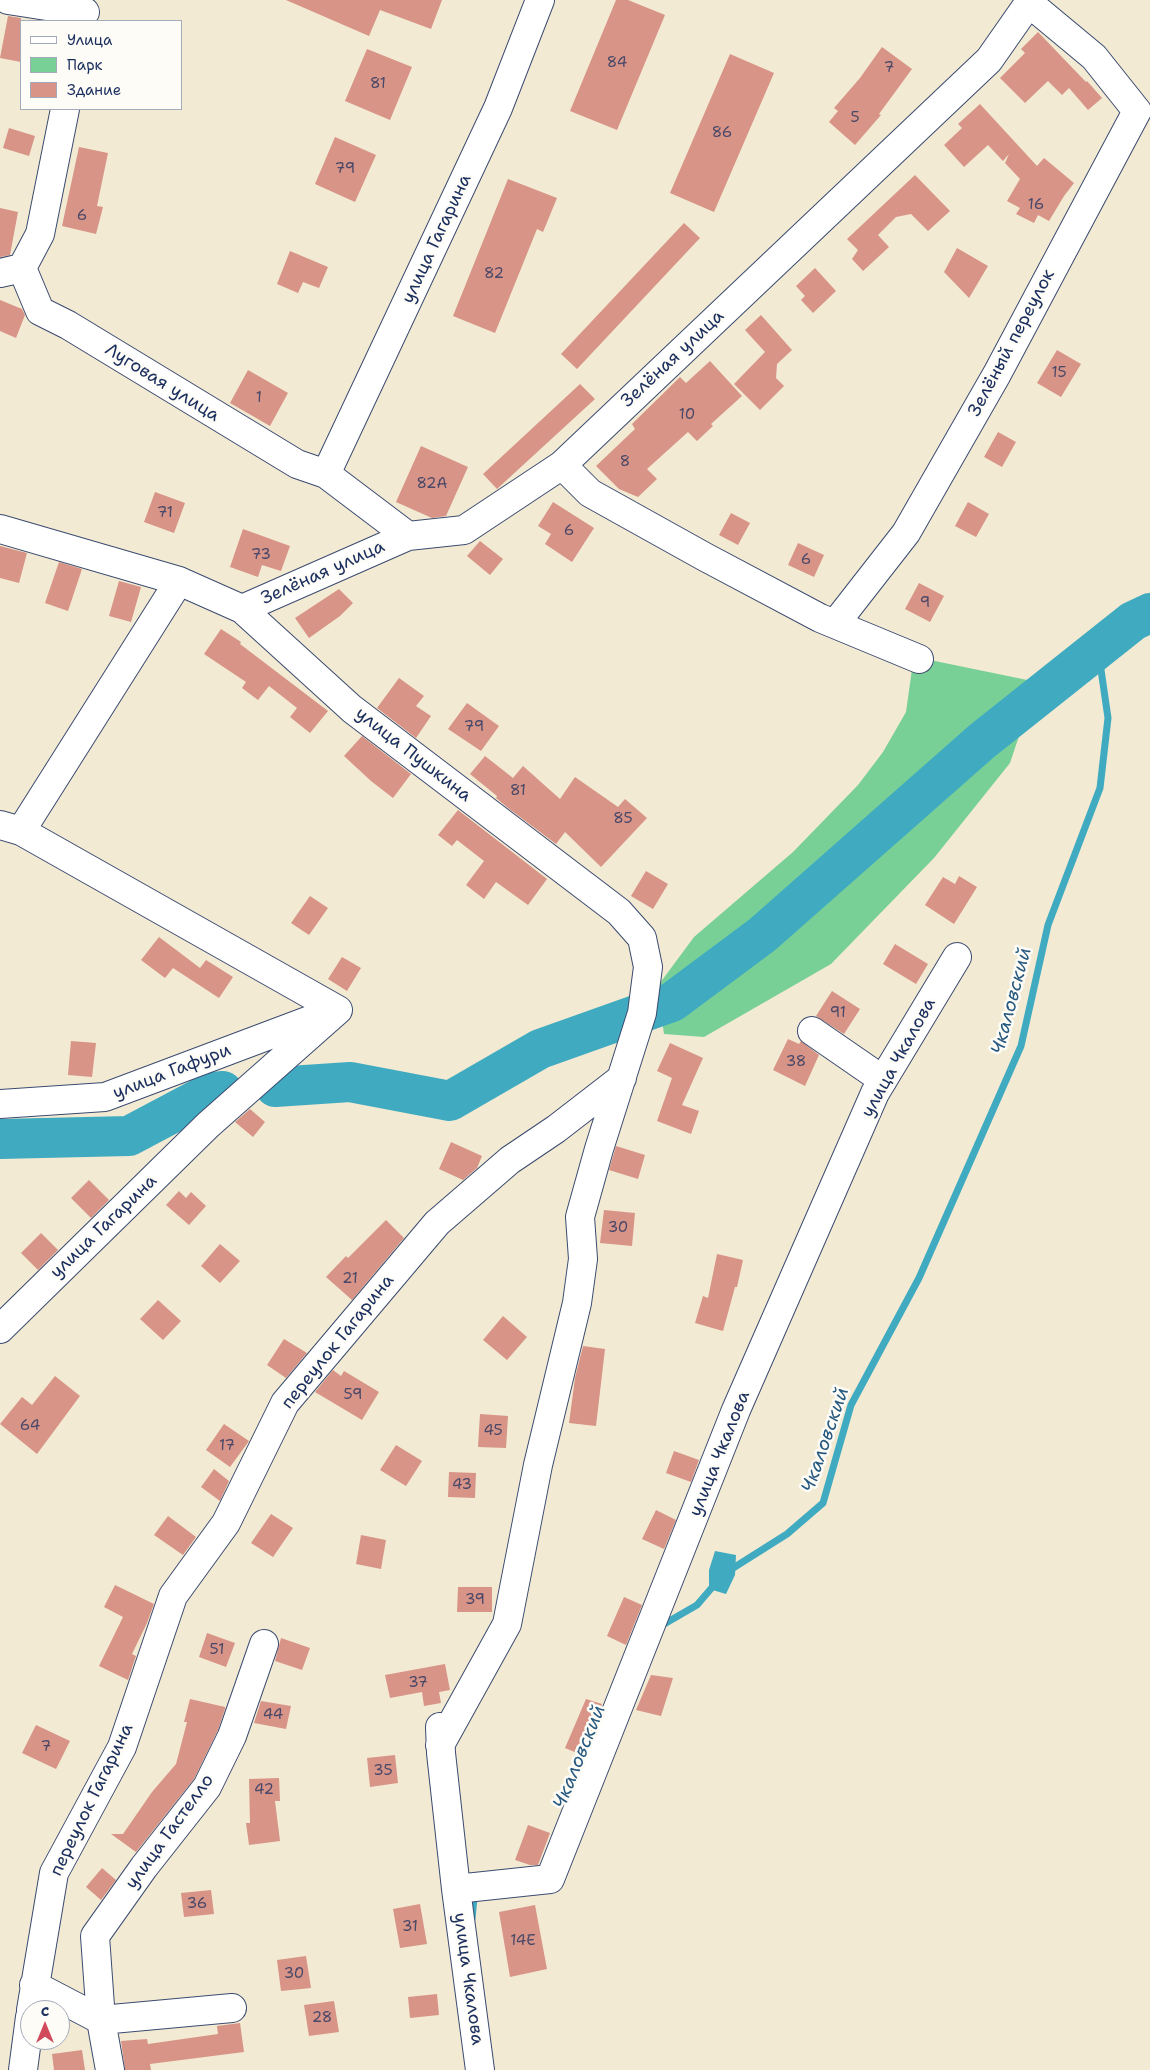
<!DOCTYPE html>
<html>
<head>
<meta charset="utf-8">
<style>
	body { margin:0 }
	#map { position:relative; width:1150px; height:2070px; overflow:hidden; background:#f3ead3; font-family:"Shantell Sans",sans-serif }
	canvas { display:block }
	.legend { position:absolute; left:20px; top:20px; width:162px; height:90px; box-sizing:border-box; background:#fdfcf7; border:1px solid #a3aaba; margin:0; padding:6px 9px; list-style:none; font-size:15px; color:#1b2f5e }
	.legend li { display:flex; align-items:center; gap:10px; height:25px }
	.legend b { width:25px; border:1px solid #a3aaba }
	.north { position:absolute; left:20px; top:2000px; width:50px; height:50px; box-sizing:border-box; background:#fdfcf7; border:1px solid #a3aaba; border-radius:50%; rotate:0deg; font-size:14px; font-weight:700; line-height:20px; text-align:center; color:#1b2f5e }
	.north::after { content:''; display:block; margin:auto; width:18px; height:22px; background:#d1495b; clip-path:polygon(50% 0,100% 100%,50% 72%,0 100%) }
</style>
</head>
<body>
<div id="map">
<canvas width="1150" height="2070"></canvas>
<ul class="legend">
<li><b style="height:6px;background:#fff"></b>Улица</li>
<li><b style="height:14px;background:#79d096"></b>Парк</li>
<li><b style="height:14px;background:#d79487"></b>Здание</li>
</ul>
<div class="north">С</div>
</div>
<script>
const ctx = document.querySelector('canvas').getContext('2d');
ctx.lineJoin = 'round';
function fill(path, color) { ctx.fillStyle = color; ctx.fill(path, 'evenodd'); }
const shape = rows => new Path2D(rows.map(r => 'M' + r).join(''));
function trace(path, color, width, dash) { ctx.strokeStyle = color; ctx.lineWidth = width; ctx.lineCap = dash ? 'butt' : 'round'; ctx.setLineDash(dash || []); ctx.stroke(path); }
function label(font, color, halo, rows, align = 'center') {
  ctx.font = font + ' "Shantell Sans",sans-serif'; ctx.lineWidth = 5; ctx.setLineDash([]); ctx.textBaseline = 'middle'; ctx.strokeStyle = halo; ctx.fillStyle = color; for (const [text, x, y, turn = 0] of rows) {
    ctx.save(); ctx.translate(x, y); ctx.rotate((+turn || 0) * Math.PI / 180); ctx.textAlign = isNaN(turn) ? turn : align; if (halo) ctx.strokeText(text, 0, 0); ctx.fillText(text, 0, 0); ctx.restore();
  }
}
fill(shape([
	[930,660,1037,682,1010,763,934,858,831,964,704,1037,664,1034,657,987,694,937,793,852,858,785,883,752,906,712,912,669]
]), '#79d096');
fill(shape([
	[715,1551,736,1555,735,1575,726,1594,709,1589,709,1570]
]), '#40abc0');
trace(shape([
	[730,1570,787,1534,823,1503,851,1405,919,1278,1021,1046,1048,925,1100,788,1108,718,1098,649],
	[659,1627,697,1605,715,1584],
	[472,1919,474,1898,479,1894]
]), '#40abc0', 7);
trace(shape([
	[275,1087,350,1082,450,1101,540,1049,672,1002,762,935,982,741,1133,621,1150,613],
	[0,1139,129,1136,212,1092,223,1091]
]), '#40abc0', 40);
fill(shape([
	[286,0,442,0,431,29,380,10,369,36],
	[616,0,628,0,665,15,617,130,570,111],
	[8,16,21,18,21,62,0,58],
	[1038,32,1086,82,1087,81,1102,98,1088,110,1069,88,1062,95,1048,81,1025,103,1000,78,1025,53,1021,49],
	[882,47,912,69,879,114,881,115,855,145,829,122,838,111,834,108,860,78],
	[367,49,412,67,390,120,345,101],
	[730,54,774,73,714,212,670,193],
	[980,104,1037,166,1044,158,1074,183,1064,196,1049,221,1038,215,1034,223,1016,214,1020,208,1007,201,1020,179,1005,163,1009,154,1003,161,988,145,964,167,944,145,962,128,958,124],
	[9,128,35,136,29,156,3,148],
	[335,137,376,155,355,202,315,184],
	[79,147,108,153,97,206,103,207,96,234,62,226],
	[915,175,950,211,928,231,911,214,896,217,878,235,889,247,863,271,852,259,858,250,847,239],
	[508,179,557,198,543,232,537,229,495,333,453,316],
	[0,208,18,212,10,255,0,257],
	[684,223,700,238,577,369,561,354],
	[957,248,988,266,969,298,944,272],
	[290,251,328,267,319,288,303,282,298,293,277,284],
	[815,268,836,291,813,313,801,300,805,296,796,286],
	[0,300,22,309,25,315,16,338,0,331],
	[761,315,792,350,777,364,776,378,784,386,760,410,734,384,765,352,745,330],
	[1057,350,1081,364,1061,397,1037,383],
	[710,361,742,396,711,424,713,426,697,441,688,432,647,469,657,479,638,497,619,489,596,466,635,429,632,424,680,377,686,383],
	[248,370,288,393,270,426,230,403],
	[580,384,595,399,497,489,483,474],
	[998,432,1016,442,1002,467,984,457],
	[421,446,468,467,446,516,432,518,396,502],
	[155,492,185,503,174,533,144,522],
	[553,502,594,528,572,562,545,544,551,534,538,526],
	[968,502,989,514,976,537,955,526],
	[731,513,750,523,738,545,719,535],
	[243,529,290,546,281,571,262,565,258,577,230,567],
	[480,541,503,559,490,575,467,556],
	[798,543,824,555,814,577,788,565],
	[0,546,27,553,19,583,0,578],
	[59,562,82,569,68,611,45,603],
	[119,581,141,587,131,622,109,616],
	[919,583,944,596,930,622,905,609],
	[339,589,353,603,340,616,309,638,295,618],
	[221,629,241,642,240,644,328,711,310,733,290,717,297,708,269,686,258,700,242,688,246,682,204,654],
	[399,678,424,696,416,706,431,716,416,738,377,708],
	[467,703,499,726,481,751,448,729],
	[362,736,411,774,393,798,371,781,344,756],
	[485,756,513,778,523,766,560,799,575,777,618,807,625,799,647,818,601,867,565,832,556,844,508,808,496,798,497,796,470,774],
	[458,810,547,879,528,905,496,882,484,899,466,885,484,861,457,840,452,846,438,835],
	[646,871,668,884,653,909,631,896],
	[959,876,977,887,954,924,925,905,943,877,955,884],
	[310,896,328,908,309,935,291,923],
	[159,937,200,968,206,960,233,977,219,998,173,968,165,978,141,960],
	[895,944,928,964,916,984,883,964],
	[342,957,361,968,347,991,328,979],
	[832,991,860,1009,844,1034,816,1016],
	[788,1039,799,1044,801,1041,819,1055,805,1086,773,1070],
	[71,1041,96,1043,92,1077,68,1075],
	[670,1043,703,1058,682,1105,699,1111,691,1134,657,1121,672,1078,657,1071],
	[250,1109,265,1122,253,1137,235,1122],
	[451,1142,482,1156,477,1168,463,1180,439,1169],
	[616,1146,645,1155,638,1179,609,1170],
	[89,1180,109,1200,91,1218,71,1198],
	[179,1191,186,1198,191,1192,206,1206,189,1225,166,1205],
	[604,1210,635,1213,632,1246,600,1243],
	[386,1220,404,1238,352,1300,326,1277,346,1256,348,1258],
	[41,1233,58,1250,38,1270,21,1253],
	[220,1244,240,1261,220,1283,201,1266],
	[717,1254,743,1260,737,1287,735,1287,723,1331,695,1323,703,1296,708,1298],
	[158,1300,181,1321,163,1340,140,1319],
	[503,1316,527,1337,507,1360,483,1340],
	[284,1339,307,1353,286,1378,267,1365],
	[583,1346,605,1349,596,1426,569,1423,575,1378],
	[333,1370,341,1376,344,1371,379,1392,362,1420,315,1392],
	[55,1376,80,1396,37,1454,0,1424,22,1397,32,1405],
	[480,1414,508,1416,506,1448,478,1447],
	[224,1424,249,1441,230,1467,206,1450],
	[396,1445,422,1461,406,1486,380,1470],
	[674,1451,699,1460,691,1482,666,1473],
	[214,1469,229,1481,220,1501,201,1487],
	[449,1472,476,1473,475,1498,448,1497],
	[656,1510,676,1520,664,1549,642,1539],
	[271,1514,293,1528,273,1557,251,1543],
	[168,1516,196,1537,183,1555,154,1535],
	[361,1535,386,1540,381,1569,356,1564],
	[115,1585,154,1604,147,1623,132,1654,136,1656,128,1680,99,1666,123,1617,104,1607],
	[458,1587,492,1587,492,1612,457,1612],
	[624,1597,642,1605,626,1645,607,1636],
	[207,1633,235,1643,226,1667,199,1657],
	[281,1638,310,1648,302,1670,275,1661],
	[445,1664,450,1690,439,1692,441,1703,424,1706,422,1692,390,1698,385,1675],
	[651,1675,673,1678,661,1716,636,1710],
	[190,1699,225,1707,225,1709,218,1730,194,1779,136,1852,111,1834,123,1834,152,1792,176,1764,187,1722,184,1722],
	[586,1699,602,1704,582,1755,565,1748],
	[261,1701,291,1706,286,1729,254,1723],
	[36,1725,70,1741,56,1769,22,1753],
	[395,1755,398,1783,370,1787,367,1758],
	[279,1778,280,1801,275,1801,280,1841,249,1845,246,1823,250,1823,249,1779],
	[528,1825,550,1833,538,1865,530,1865,515,1860],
	[102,1868,116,1880,101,1900,86,1887],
	[211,1890,214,1914,184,1917,181,1893],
	[420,1904,427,1944,400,1948,393,1909],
	[535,1905,547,1969,510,1977,499,1912],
	[306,1956,311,1988,281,1991,277,1960],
	[437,1994,439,2015,410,2018,408,1997],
	[334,2001,339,2032,309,2036,304,2005],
	[240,2023,244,2052,150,2064,151,2070,125,2070,121,2041,147,2039,148,2044,218,2034,217,2026],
	[82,2050,85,2070,54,2070,52,2054]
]), '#d79487');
const minor = shape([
	[8,0,85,12],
	[22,268,40,234,65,109],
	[0,273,22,268,40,311,68,325,297,464,326,474,408,536],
	[562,465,590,493,705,557,820,618,919,659],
	[326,474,498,108,540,0],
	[0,529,179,581,21,831],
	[179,581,242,609,352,709,619,912,642,938,648,967,642,1013,599,1149,580,1217,583,1259,577,1303,538,1465,507,1624,440,1745],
	[242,609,408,536,464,530,562,465,989,60,1031,0],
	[835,624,906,533,997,374,1137,111,1094,57,1029,3],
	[0,825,21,831,338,1010,208,1125,0,1329],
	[812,1031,883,1080],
	[0,1104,105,1097,323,1015],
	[440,1727,441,1753,456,1889,480,2070],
	[456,1889,550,1879,736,1410,875,1093,957,957],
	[34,1985,101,2020,110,2070],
	[232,2008,101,2020,95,1936,144,1867,207,1787,232,1736,264,1644],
	[31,2010,54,1873,122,1747,173,1596,226,1523,285,1403,437,1223,510,1160,556,1129,622,1078],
	[23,2070,30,2017]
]);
trace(minor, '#3b4b70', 30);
trace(minor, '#fff', 28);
label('15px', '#4a4868', null, [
	["84",617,63],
	["7",889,68],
	["81",378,84],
	["5",855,118],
	["86",722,133],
	["79",345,169],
	["16",1036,205],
	["6",82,216],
	["82",494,274],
	["15",1059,373],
	["1",259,398],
	["10",687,415],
	["8",625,462],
	["82А",432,484],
	["71",165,513],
	["6",569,531],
	["73",261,555],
	["6",806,560],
	["9",925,603],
	["79",474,727],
	["81",518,791],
	["85",623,819],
	["91",838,1013],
	["38",796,1062],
	["30",618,1228],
	["21",350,1279],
	["59",353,1395],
	["64",30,1426],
	["45",493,1431],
	["17",227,1446],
	["43",462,1485],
	["39",475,1600],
	["51",217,1650],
	["37",418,1683],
	["44",273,1715],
	["7",46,1747],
	["35",383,1771],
	["42",264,1790],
	["36",197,1904],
	["31",410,1927],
	["14Е",523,1941],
	["30",294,1974],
	["28",322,2018]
]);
label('18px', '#1b2f5e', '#fdfcf7', [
	["улица Гагарина",437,239,-65],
	["Зелёный переулок",1012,343,-62],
	["Зелёная улица",673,359,-43],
	["Луговая улица",162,383,32],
	["Зелёная улица",323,573,-24],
	["улица Пушкина",413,755,38],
	["улица Чкалова",899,1058,-61],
	["улица Гафури",172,1072,-21],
	["улица Гагарина",104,1227,-44],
	["переулок Гагарина",338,1342,-51],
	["улица Чкалова",720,1454,-68],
	["переулок Гагарина",92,1800,-64],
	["улица Гастелло",170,1832,-54],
	["улица Чкалова",468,1979,82]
]);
label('italic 19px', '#285a80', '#fdfcf7', [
	["Чкаловский",1012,1001,-75],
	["Чкаловский",826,1440,-71],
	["Чкаловский",580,1757,-68]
]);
</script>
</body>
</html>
